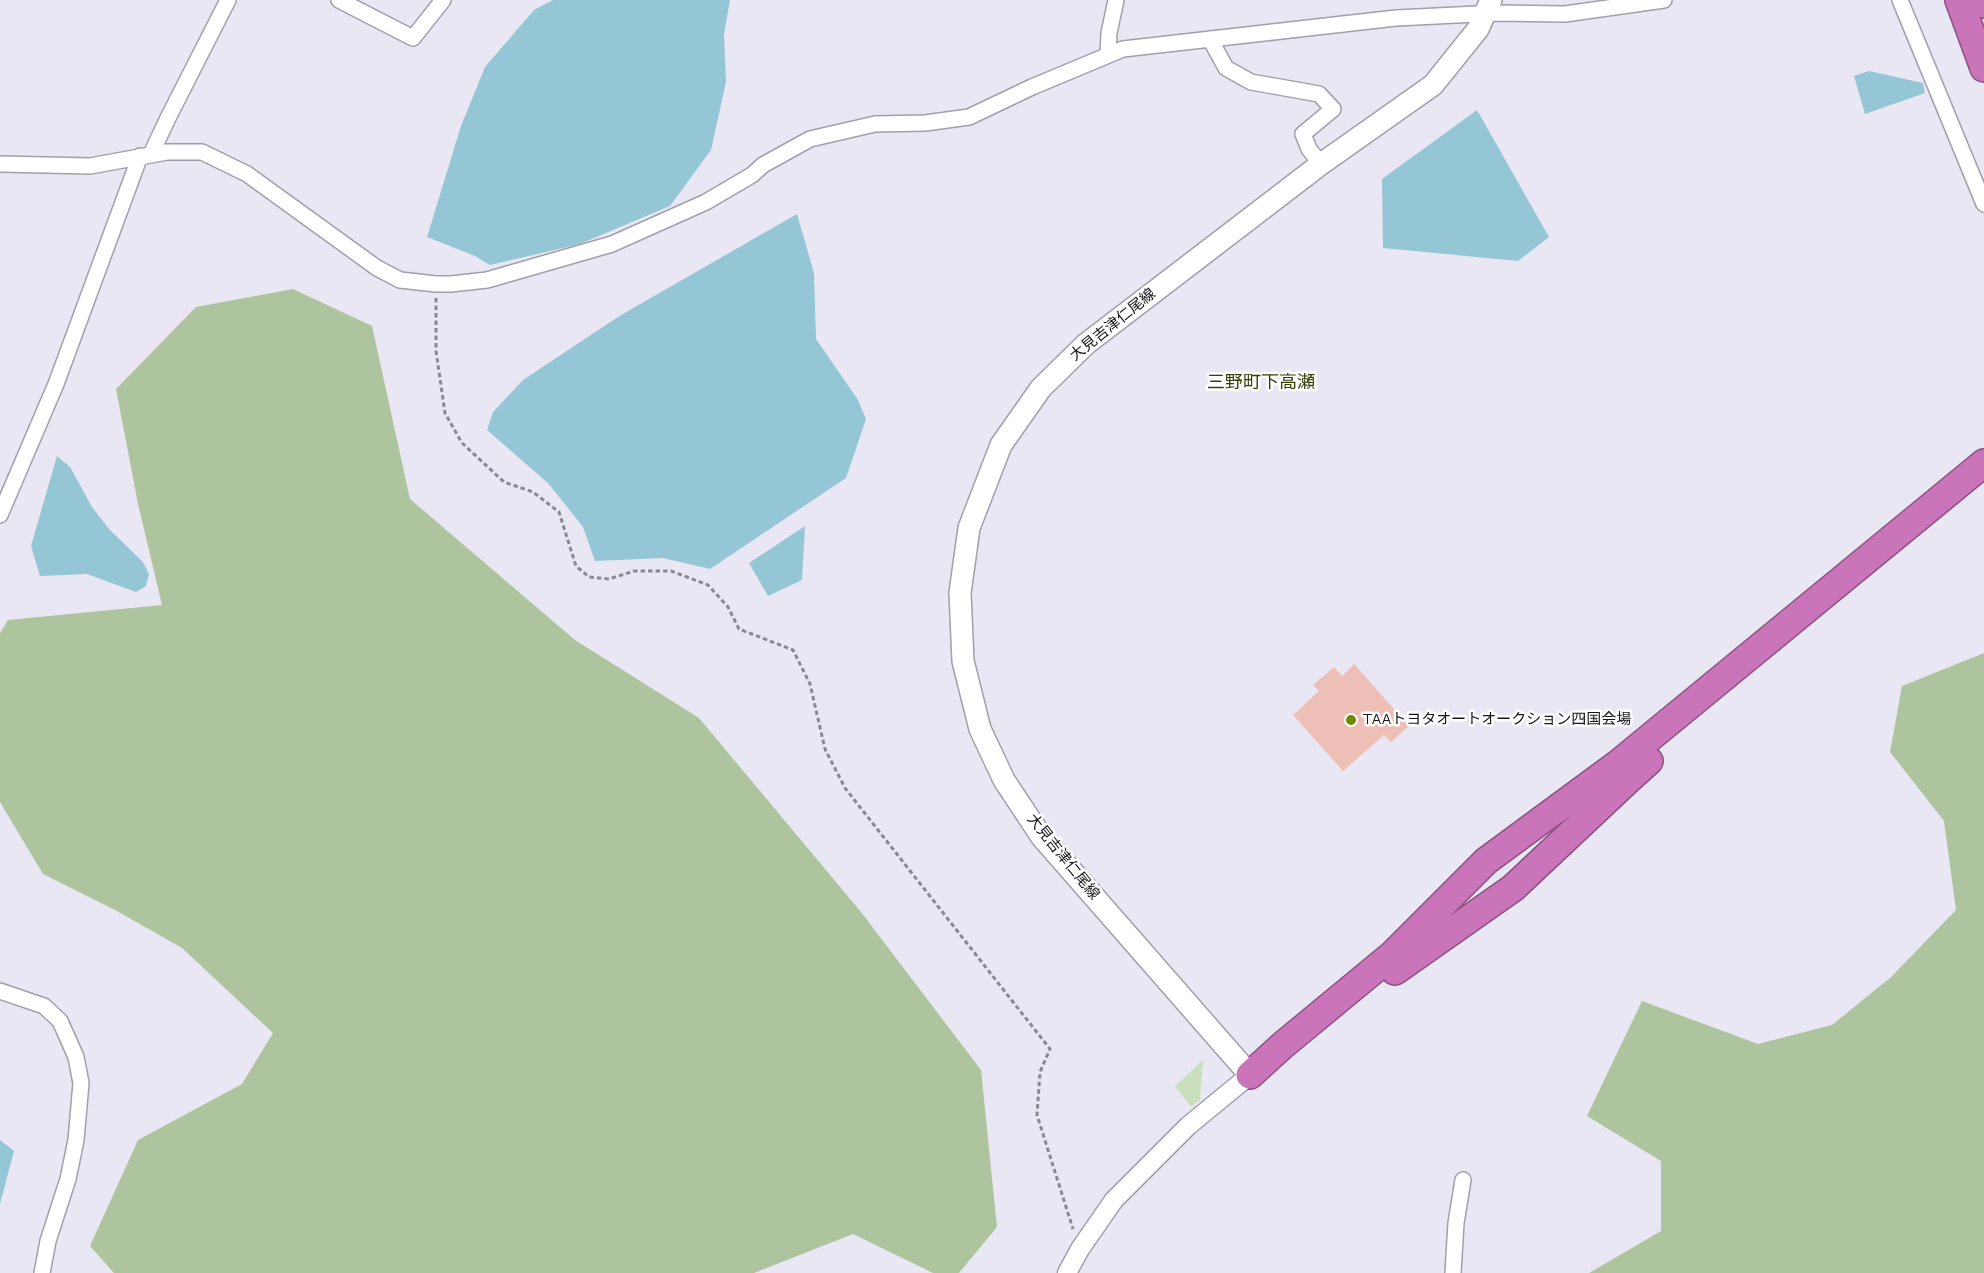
<!DOCTYPE html>
<html>
<head>
<meta charset="utf-8">
<style>
	body { margin:0 }
	canvas { display:block; background:#e9e7f3 }
</style>
</head>
<body>
<canvas width="1984" height="1273"></canvas>
<script>
const ctx = document.querySelector('canvas').getContext('2d');
ctx.lineJoin = 'round';
function fill(path, color) { ctx.fillStyle = color; ctx.fill(path, 'evenodd'); }
const shape = rows => new Path2D(rows.map(r => 'M' + r).join(''));
function trace(path, color, width, dash) { ctx.strokeStyle = color; ctx.lineWidth = width; ctx.lineCap = dash ? 'butt' : 'round'; ctx.setLineDash(dash || []); ctx.stroke(path); }
function label(font, color, halo, rows, align = 'center') {
  ctx.font = font + ' Manrope,"Noto Sans JP",sans-serif'; ctx.lineWidth = 5; ctx.setLineDash([]); ctx.textBaseline = 'middle'; ctx.strokeStyle = halo; ctx.fillStyle = color; for (const [text, x, y, turn = 0] of rows) {
    ctx.save(); ctx.translate(x, y); ctx.rotate((+turn || 0) * Math.PI / 180); ctx.textAlign = isNaN(turn) ? turn : align; if (halo) ctx.strokeText(text, 0, 0); ctx.fillText(text, 0, 0); ctx.restore();
  }
}
fill(shape([
	[1203,1060,1200,1100,1191,1107,1175,1086]
]), '#cadfbc');
fill(shape([
	[293,289,372,326,410,499,575,640,699,718,861,912,981,1070,997,1227,959,1273,933,1273,853,1234,754,1273,114,1273,90,1246,138,1140,242,1084,273,1033,182,948,117,911,43,874,0,802,0,633,8,620,162,605,138,504,116,389,196,307],
	[1984,653,1984,1273,1589,1273,1661,1231,1661,1161,1587,1116,1642,1001,1758,1044,1832,1025,1891,977,1956,910,1944,821,1890,752,1902,686]
]), '#aec49f');
fill(shape([
	[553,0,730,0,724,34,726,82,711,150,670,206,580,244,490,265,475,256,427,237,461,126,485,67,534,10],
	[1869,71,1923,83,1925,93,1865,114,1854,76],
	[1477,110,1549,237,1518,261,1383,248,1382,179],
	[797,214,814,273,816,339,858,400,866,419,846,478,710,569,663,558,595,561,583,527,548,483,487,430,493,412,523,380,621,315],
	[57,456,70,467,92,507,109,529,143,562,149,574,146,586,136,592,87,574,40,576,31,546],
	[805,526,802,580,768,596,749,563],
	[0,1140,14,1151,0,1204]
]), '#95c6d6');
fill(shape([
	[1354,664,1409,726,1391,742,1384,735,1343,771,1293,715,1319,691,1313,685,1334,667,1342,676]
]), '#eebfb7');
const minor = shape([
	[339,0,413,38,443,0],
	[1900,0,1984,204],
	[1210,39,1226,68,1251,82,1319,94,1333,109,1303,134,1309,149,1321,164],
	[1108,55,1109,33,1116,0],
	[151,154,168,118,228,0],
	[0,164,90,166,167,152,202,152,247,174,377,268,400,280,436,284,451,284,487,280,612,244,706,202,752,175,763,165,810,139,875,124,925,123,969,117,1032,87,1123,49,1396,18,1497,13,1565,14,1664,0],
	[0,515,56,384,140,156],
	[0,991,44,1006,60,1021,76,1057,81,1083,76,1140,68,1179,48,1241,42,1273],
	[1453,1273,1456,1223,1463,1180]
]);
const tertiary = shape([
	[1067,1273,1080,1249,1114,1200,1188,1126,1250,1075]
]);
const secondary = shape([
	[1250,1075,1041,836,1004,780,980,729,963,661,960,593,969,528,1001,445,1041,388,1086,344,1321,164,1433,85,1478,29,1491,0]
]);
const motorway = shape([
	[1959,0,1984,68],
	[1982,0,1984,4],
	[1395,971,1513,888,1630,778,1649,761],
	[1250,1075,1283,1045,1392,955,1486,861,1619,763,1984,463]
]);
trace(minor, '#a19faa', 18);
trace(tertiary, '#a19faa', 21);
trace(secondary, '#a19faa', 24);
trace(motorway, '#8b5281', 30);
trace(shape([
	[436,298,436,351,445,413,450,422,462,443,504,482,533,492,559,512,576,566,589,577,609,579,634,571,671,571,708,585,728,607,739,629,793,650,810,684,825,749,845,788,1050,1049,1040,1072,1037,1115,1073,1229]
]), '#8a8991', 3, [4.5, 3]);
trace(minor, '#fff', 15);
trace(tertiary, '#fff', 18);
trace(secondary, '#fff', 21);
trace(motorway, '#ca74b9', 27);
for (const [x, y, r, color] of [
	[1351,720,6,"#708a00"]
]) { const dot = new Path2D(); dot.arc(x, y, r, 0, 2 * Math.PI); ctx.fillStyle = color; ctx.fill(dot); trace(dot, '#fff', 2); }
label('15px', '#151418', '#fff', [
	["大見吉津仁尾線",1113,325,-39],
	["大見吉津仁尾線",1063,857,51]
]);
label('15px', '#151418', '#fff', [
	["TAAトヨタオートオークション四国会場",1363,720]
], 'left');
label('18px', '#323f04', '#fff', [
	["三野町下高瀬",1261,383]
]);
</script>
</body>
</html>
